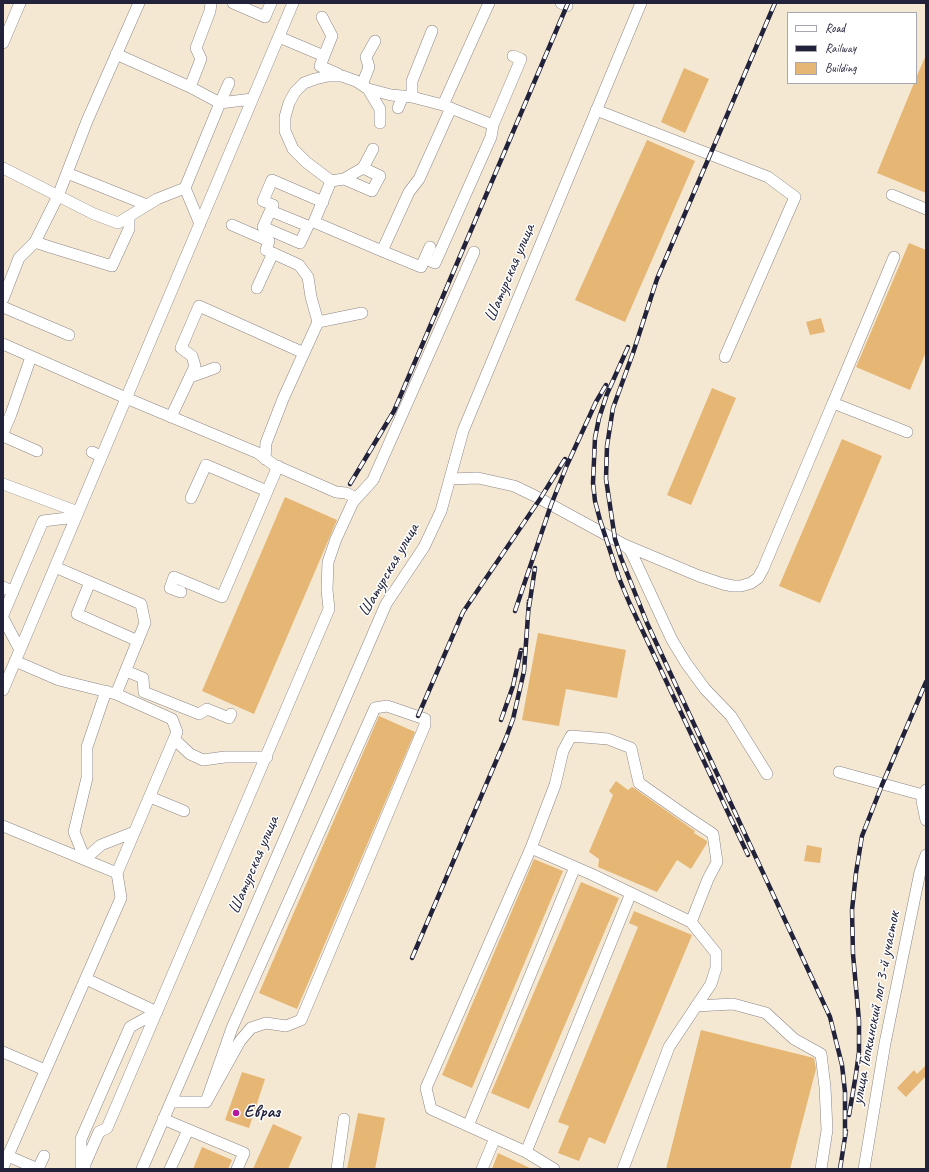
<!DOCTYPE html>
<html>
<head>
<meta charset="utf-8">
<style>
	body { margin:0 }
	#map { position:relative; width:929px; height:1172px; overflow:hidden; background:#f5e8d2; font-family:Caveat,sans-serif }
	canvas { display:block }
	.frame { position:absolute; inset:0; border:4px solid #22223b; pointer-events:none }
	.legend { position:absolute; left:787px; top:12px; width:130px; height:72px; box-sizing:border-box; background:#fff; border:1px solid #a7a7b1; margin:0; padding:5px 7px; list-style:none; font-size:12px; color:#22223b }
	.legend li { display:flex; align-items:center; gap:8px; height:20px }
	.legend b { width:20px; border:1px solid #a7a7b1 }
</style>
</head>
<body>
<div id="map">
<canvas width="929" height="1172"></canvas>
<div class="frame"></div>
<ul class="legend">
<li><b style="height:5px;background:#fff"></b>Road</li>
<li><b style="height:5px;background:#22223b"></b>Railway</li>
<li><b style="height:11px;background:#e5b674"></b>Building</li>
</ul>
</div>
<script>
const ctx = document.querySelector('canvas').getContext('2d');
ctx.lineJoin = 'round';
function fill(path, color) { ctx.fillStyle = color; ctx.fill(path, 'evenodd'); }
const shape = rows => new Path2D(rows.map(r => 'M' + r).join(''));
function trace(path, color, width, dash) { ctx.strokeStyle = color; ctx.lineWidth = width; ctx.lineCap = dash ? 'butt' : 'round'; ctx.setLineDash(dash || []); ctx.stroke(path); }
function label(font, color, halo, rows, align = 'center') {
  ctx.font = font + ' Caveat,sans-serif'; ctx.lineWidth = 3; ctx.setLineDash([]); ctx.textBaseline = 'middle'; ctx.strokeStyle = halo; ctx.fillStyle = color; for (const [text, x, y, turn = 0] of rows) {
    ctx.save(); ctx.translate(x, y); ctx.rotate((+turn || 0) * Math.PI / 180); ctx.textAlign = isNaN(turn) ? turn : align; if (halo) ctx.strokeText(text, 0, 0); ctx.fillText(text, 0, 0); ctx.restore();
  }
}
fill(shape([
	[926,55,926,193,877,173,914,83,916,83,916,78],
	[684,68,709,79,685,133,661,122],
	[647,140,695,161,625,322,575,300],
	[909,243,926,250,926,352,910,390,856,367],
	[821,318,825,332,810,335,806,322],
	[712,388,736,398,691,505,667,495],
	[842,439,882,456,820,603,779,586],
	[285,497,337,520,254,714,202,691],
	[538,633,626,650,617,698,566,689,559,726,522,720],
	[379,716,415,732,297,1009,259,993],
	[616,781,628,790,632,787,634,788,695,831,694,833,707,841,707,843,691,869,677,860,657,892,598,867,599,859,589,852,613,795,609,791],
	[807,845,822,848,820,863,804,861],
	[534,859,563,871,472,1088,442,1075],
	[581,882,619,898,529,1109,491,1093],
	[634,911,692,935,605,1144,589,1137,579,1161,558,1153,569,1126,558,1122,638,927,629,923],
	[701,1030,814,1058,816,1069,790,1169,666,1169],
	[926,1065,926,1076,906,1097,897,1088,914,1070,917,1074],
	[242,1072,265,1079,249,1128,225,1120],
	[358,1113,385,1118,375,1169,347,1169],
	[273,1124,302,1137,288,1169,253,1169],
	[202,1147,232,1160,228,1169,193,1169],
	[498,1153,532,1169,492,1169]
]), '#e5b674');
const minor = shape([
	[211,3,210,11,196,48,201,59,190,87,220,103,229,83],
	[233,3,265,17,271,3],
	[489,3,443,105,493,125,521,59,513,56],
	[561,3,567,6],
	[322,17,332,36,324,56],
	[279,37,324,56,320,66,338,74],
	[3,43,20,3],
	[116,54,190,87],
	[362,85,369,67,366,57,375,41],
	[368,89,391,95,412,97,443,105],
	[412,97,412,81,432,31],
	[398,108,403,96],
	[596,110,768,177,795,197,725,357],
	[380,123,380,109,368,89,356,81,342,76,328,76,315,79,304,83,295,92,289,103,285,117,285,131,293,149,306,162,331,181,314,222,382,251],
	[3,168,94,214,118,223,157,199,185,188],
	[67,173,147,205],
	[344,179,363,168],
	[331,181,344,179,372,191,380,176,363,168,373,149],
	[892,195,926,209],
	[271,211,308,226,300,243,263,227,273,205,263,201,272,180,323,202],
	[129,217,129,229,112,266,50,247,35,242,58,196,87,121,139,3],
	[200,224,185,188,220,103,252,99],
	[232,225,269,241,266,250,299,265,308,277,311,297,318,322],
	[430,247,421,267,382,251,409,192,419,179,451,108],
	[425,259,435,263,491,137,493,125],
	[257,288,273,253],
	[3,299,19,258,35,242],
	[3,307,69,335],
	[3,344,126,398,258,453,274,465,336,492,346,493,356,498],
	[190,377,215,368],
	[833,403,894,257],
	[171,417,195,366,192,356,181,348,199,306,304,353],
	[3,433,11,414,31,357],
	[3,436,37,451],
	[92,452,101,456],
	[265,459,266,443,283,399,318,322,362,313],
	[450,479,478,478,514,486,535,496,623,544,630,550,633,556,672,640,686,663,705,689,731,716,767,774],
	[3,484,78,512],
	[191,498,206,465,267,491],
	[625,545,699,576,723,584,733,586,741,586,751,583,758,578,763,569,833,403,907,432],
	[55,567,141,604,145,623,116,694],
	[90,582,77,614,138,641],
	[3,587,13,592],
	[181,592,170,588,174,577,222,597,278,466],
	[3,615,43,521,76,517],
	[3,618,20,650],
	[126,671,143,678,144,692,199,714,207,709,229,718,231,714],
	[3,690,293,3],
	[106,691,87,747,87,778,74,832,85,859,101,845,134,832],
	[174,739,190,754,203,760,225,757,267,757],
	[839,772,923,795],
	[926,790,922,801,926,820],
	[150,797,184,811],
	[3,826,117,873],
	[531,848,555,785,563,751,571,736,608,739,631,748,639,783,686,816,713,834,717,862,708,879,691,922],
	[696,1006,733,1004,766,1013,794,1039,821,1054,825,1087,827,1130,821,1169],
	[3,1052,45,1070],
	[171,1102,206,1102,232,1028,375,708,387,706,425,719,425,725,301,1020,286,1026,266,1023,251,1028,240,1041,206,1102],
	[163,1119,244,1153,237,1169],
	[468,1126,575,867],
	[526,1152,631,893],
	[8,1156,38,1169],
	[3,1167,121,898,117,873,177,732,172,719,116,694,59,680,15,661],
	[38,1169,44,1156],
	[81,1169,81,1139,130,1027,157,1012,86,979],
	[85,1169,85,1164,99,1132,107,1128,329,609,327,590,328,562,336,539,353,502,373,480,474,252],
	[142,1169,386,604,424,547,441,511,463,431,641,3],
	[170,1169,188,1130],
	[337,1169,344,1119],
	[482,1169,495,1138],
	[554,1169,526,1152,431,1109,426,1088,531,848,591,874,691,922,716,953,716,968,711,984,669,1047,623,1169],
	[864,1169,885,1043,920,872,926,855]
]);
trace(minor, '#8c8586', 12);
trace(minor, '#fff', 11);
const rail = shape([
	[775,3,657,279,633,353,613,408,607,446,606,479,615,539,621,558,647,623,830,1017,842,1065,845,1092,845,1137],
	[628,347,607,394,599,418,595,438,593,483,595,501,600,520,619,578,629,602,748,855],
	[350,484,394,411,568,3],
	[529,607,535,568],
	[515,611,551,505,567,465,596,402,606,385],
	[418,716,463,612,540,499,565,459],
	[501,720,513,686,521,650],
	[412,958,506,738,513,719,524,671,529,601],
	[849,1115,856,1074,859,1052,859,1021,853,954,852,910,856,873,862,836,882,785,926,682],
	[840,1169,846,1131]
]);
trace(rail, '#22223b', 4.5);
trace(rail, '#fff', 3, [9]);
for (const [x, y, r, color] of [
	[236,1113,4,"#b5179e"]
]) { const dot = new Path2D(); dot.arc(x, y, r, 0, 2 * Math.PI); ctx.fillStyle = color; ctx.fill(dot); trace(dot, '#fff', 1.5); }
label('17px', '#22223b', '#fff', [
	["Шатурская улица",510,273,-67],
	["Шатурская улица",389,570,-60],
	["Шатурская улица",254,865,-67],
	["улица Топкинский лог 3-й участок",876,1008,-79]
]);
label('bold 17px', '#22223b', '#fff', [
	["Евраз",244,1113]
], 'left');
</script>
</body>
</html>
